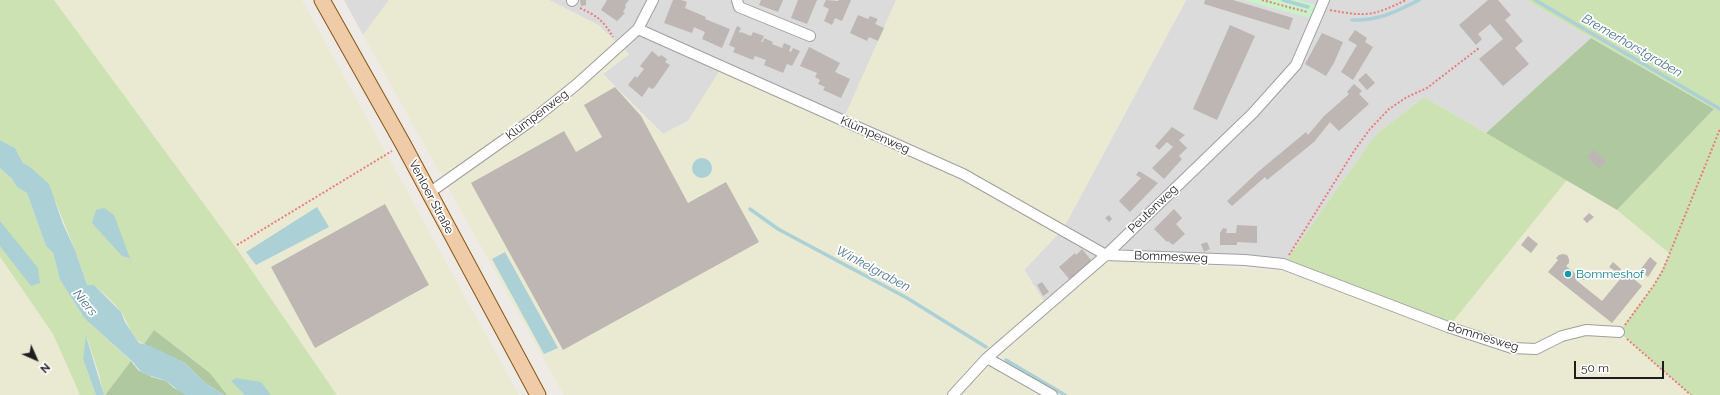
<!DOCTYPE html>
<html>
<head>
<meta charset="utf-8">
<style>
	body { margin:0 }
	#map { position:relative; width:1720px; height:395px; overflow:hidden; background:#eeeae6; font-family:Raleway,sans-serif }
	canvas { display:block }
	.north { position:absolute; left:16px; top:339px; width:40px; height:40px; -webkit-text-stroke:3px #fff; paint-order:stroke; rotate:135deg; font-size:11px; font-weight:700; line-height:16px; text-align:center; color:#1e1e1e }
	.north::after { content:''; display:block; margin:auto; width:14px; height:18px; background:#1e1e1e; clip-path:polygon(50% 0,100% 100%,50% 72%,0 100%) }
	.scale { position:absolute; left:1574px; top:361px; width:90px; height:18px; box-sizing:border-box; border:2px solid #1e1e1e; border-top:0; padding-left:5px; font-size:12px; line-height:14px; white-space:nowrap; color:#1e1e1e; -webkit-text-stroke:3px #fff; paint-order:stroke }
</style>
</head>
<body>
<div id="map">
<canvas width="1720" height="395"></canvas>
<div class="north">N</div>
<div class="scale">50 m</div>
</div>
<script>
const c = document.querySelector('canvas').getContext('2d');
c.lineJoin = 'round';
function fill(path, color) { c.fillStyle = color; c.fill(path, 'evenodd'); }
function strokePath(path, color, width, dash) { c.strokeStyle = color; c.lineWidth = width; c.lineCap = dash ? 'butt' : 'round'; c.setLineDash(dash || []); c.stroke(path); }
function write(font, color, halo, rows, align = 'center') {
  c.font = font + ' Raleway,sans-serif'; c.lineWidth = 3.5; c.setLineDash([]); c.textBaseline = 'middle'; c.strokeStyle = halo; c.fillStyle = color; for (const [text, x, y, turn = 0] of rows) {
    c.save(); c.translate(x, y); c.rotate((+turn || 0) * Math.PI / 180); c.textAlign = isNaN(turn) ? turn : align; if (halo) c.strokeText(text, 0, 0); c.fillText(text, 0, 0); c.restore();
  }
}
fill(new Path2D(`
	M344,0H389L363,35Z
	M549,0H898L844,118L719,72L688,121L663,134L603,74L629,54L598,25Z
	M1186,0H1526L1591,38L1486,133L1424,97L1376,134L1284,264L1105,255L1047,306L1024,270L1063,229Z`), '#dcdbdb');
fill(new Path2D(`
	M54,0H302L519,395H337L237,249Z
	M389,0H549L598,25L629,54L603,74L663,134L688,121L719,72L844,118L896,0H1186L1063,229L1024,269L1047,306L988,358L1050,395H564L363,35Z
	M1567,180L1617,210L1670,254L1654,285L1619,333L1691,395H1062L999,356L1105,264L1119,260L1286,271L1445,330L1515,352L1535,354L1572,334L1597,330L1586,329L1563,335L1534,348L1512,347L1451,324Z
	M0,258L53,334L80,395H0Z`), '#eaead3');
fill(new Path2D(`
	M0,0H54L237,249L337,395H227L210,373L154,330L144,344C133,341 127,320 121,312C114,302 103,293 94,285H87L75,250L56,203L38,175L23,163L15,148L0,140Z
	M1526,0H1720V395H1691L1619,332L1654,285L1670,254L1617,210L1714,109Z
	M1424,97L1567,180L1451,324L1284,264L1376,134Z
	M0,168L12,179L17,187L27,193L46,246L53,253L60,280L85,319L131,361L105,395L103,393L99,374L87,338L83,359L96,395H80L53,334L0,257Z`), '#cde2b2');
fill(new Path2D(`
	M1591,38L1714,109L1617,210L1486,133Z
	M154,330L210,373L227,395H224L204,382L185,363L144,344Z
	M131,361L138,370L152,377L166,381L174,388L188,395H105Z`), '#afc89f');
fill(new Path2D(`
	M1243,0H1298L1320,6L1314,19Z`), '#c8f2c8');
fill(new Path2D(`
	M0,140L15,148L23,163L30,167L49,184L63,224L75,250L87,285H94L121,312L125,322L139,343L151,346L185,363L204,382L224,395C215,395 194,395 187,395C178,392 173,385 166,381C153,375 142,377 134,363L85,319L60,280L53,253L46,246L27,193L17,187L12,179L0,168Z
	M692 168a10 10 0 1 1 20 0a10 10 0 1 1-20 0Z
	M317,207L329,227L256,265L246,252Z
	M104,208L114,215L130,258L122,256L92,223L96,210Z
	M0,221L38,268L40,283L31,286L0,246Z
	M505,252L558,348L544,354L492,259Z
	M86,336L104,395H96L83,359Z
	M236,378L261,382L271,395H245L231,381Z`), '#abd0d6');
strokePath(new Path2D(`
	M1283,0L1308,7
	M1535,0L1720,109
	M1352,20C1378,21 1396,12 1419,0
	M750,209L778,229L907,298L986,347
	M1006,360L1065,395`), '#abd0d6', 3.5);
fill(new Path2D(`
	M580,0H586V5L581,6Z
	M607,0H629L625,5L626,7L623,12L625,13L617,21L601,10Z
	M673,0H681L687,2L685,8L706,17L705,19L730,29L722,48L702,39L705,32L694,27L692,33L664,23Z
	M761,0H783L778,12L759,5Z
	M798,0H817L807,24L791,18Z
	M826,0L838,1L839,0H851L842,21L835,18L832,25L824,21L829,9L823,6Z
	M1205,0H1233L1293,18L1289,30L1204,4Z
	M1488,0H1498L1511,15L1505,20L1523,41L1515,48L1529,64L1503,86L1479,59L1503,39L1490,24L1478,34L1482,39L1476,45L1459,25Z
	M858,15L868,19L870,16L878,19L875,24L884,28L878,41L869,37L867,41L850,33Z
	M1230,25L1255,36L1217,120L1193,109Z
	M737,26L741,28L739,32L740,33L741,32L751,36L753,32L764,36L761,42H763L764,38L773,42L772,44L782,48L784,43L791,46L789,51L791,52L793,48L800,51L792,66L787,64L783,73L764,65L766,60L755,56L753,60L733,52L735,48L729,45Z
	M1355,30L1367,38L1365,42L1373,47L1353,80L1341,72L1357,45L1348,40Z
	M1322,33L1343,42L1334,63L1326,76L1305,64Z
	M809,47L840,63L835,72L850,79L841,98L823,90L825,87L818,84L820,80L815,77L817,73L800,66Z
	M652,51L659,57L661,55L667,59L665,62L670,65L654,88L652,89L649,87L642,97L628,85L635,76L637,78L644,69L640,66Z
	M1366,73L1375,83L1367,90L1358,80Z
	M1354,84L1362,91L1359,94L1369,104L1339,131L1330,122L1314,142L1267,180L1265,177L1232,206L1227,201L1259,171L1306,132L1308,135L1324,116L1349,94L1347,92Z
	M615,87L641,116L688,203L726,182L759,242L563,350L471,183L564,131L576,152L602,137L584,105Z
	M1172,127L1185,135L1179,140L1187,148L1179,156L1182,159L1164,179L1152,168L1173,147L1167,142L1159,150L1155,146Z
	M1594,150L1606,161L1599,169L1587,157Z
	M1139,171L1158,183L1130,212L1119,201L1141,178L1136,175Z
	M385,204L429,285L315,348L271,267Z
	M1174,209L1182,218L1176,224L1185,234L1173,245L1168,241L1167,242L1154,229Z
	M1589,213L1594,217L1587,223L1583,219Z
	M1109,215L1112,219L1109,222L1105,218Z
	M1237,225L1257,226V243L1237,242V245H1220V233L1223,228L1227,229L1226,233H1236Z
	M1528,236L1538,244L1531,253L1521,245Z
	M1207,242L1210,249L1204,252L1201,244Z
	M1082,249L1092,261L1070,280L1059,267L1075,253L1076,255Z
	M1563,254L1567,255L1569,259V263L1566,266L1576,274L1580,270L1585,273L1586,277L1584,280H1576L1602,301L1626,272L1642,286L1612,323L1548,272L1558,260L1556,258L1559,255Z
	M1650,257L1657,263L1648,277L1640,270Z
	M1613,262L1621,269L1618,273L1609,267Z
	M1042,282L1049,292L1043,296L1037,285Z`), '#beb6b3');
const street = new Path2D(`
	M737,0L739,7L810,36
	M572,1L573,0
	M638,29L963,174L1106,255L1245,260L1283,264L1448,327L1512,348L1536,349L1562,336L1586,330L1619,332
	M429,193L535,118L576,85L638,29L653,0
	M987,358L1052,395
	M953,395L987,358L1106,255L1253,113L1296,65L1324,0`);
const primary = new Path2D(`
	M322,0L403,144L538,395`);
strokePath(street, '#9f9f9f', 12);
strokePath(primary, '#865613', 17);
strokePath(new Path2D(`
	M1262,0L1307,12
	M580,8C597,16 603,20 613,37
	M1330,10C1366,17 1373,16 1406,0
	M237,245L392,151
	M1289,255L1354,151L1370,129L1389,109L1407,97L1427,88L1479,48
	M1625,325L1654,285L1663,270L1720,129
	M1627,339L1691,395`), '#e87e7c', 2, [2, 2]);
strokePath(street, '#fff', 10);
strokePath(primary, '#f0cba8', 15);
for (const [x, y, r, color] of [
	[1568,274,4,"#0f9aa8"]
]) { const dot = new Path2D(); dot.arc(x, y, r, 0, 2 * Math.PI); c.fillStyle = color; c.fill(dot); strokePath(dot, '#fff', 1.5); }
write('12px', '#1e1e1e', '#fff', [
	["Klümpenweg",537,115,-37],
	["Klümpenweg",875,135,24],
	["Venloer Straße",431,197,62],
	["Peutenweg",1153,209,-44],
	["Bommesweg",1171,257,2],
	["Bommesweg",1483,337,17]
]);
write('12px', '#0d838f', '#fff', [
	["Bommeshof",1576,274]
], 'left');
write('italic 13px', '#4f7794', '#fff', [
	["Bremerhorstgraben",1632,46,30],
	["Winkelgraben",873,269,28],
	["Niers",85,303,51]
]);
</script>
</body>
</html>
